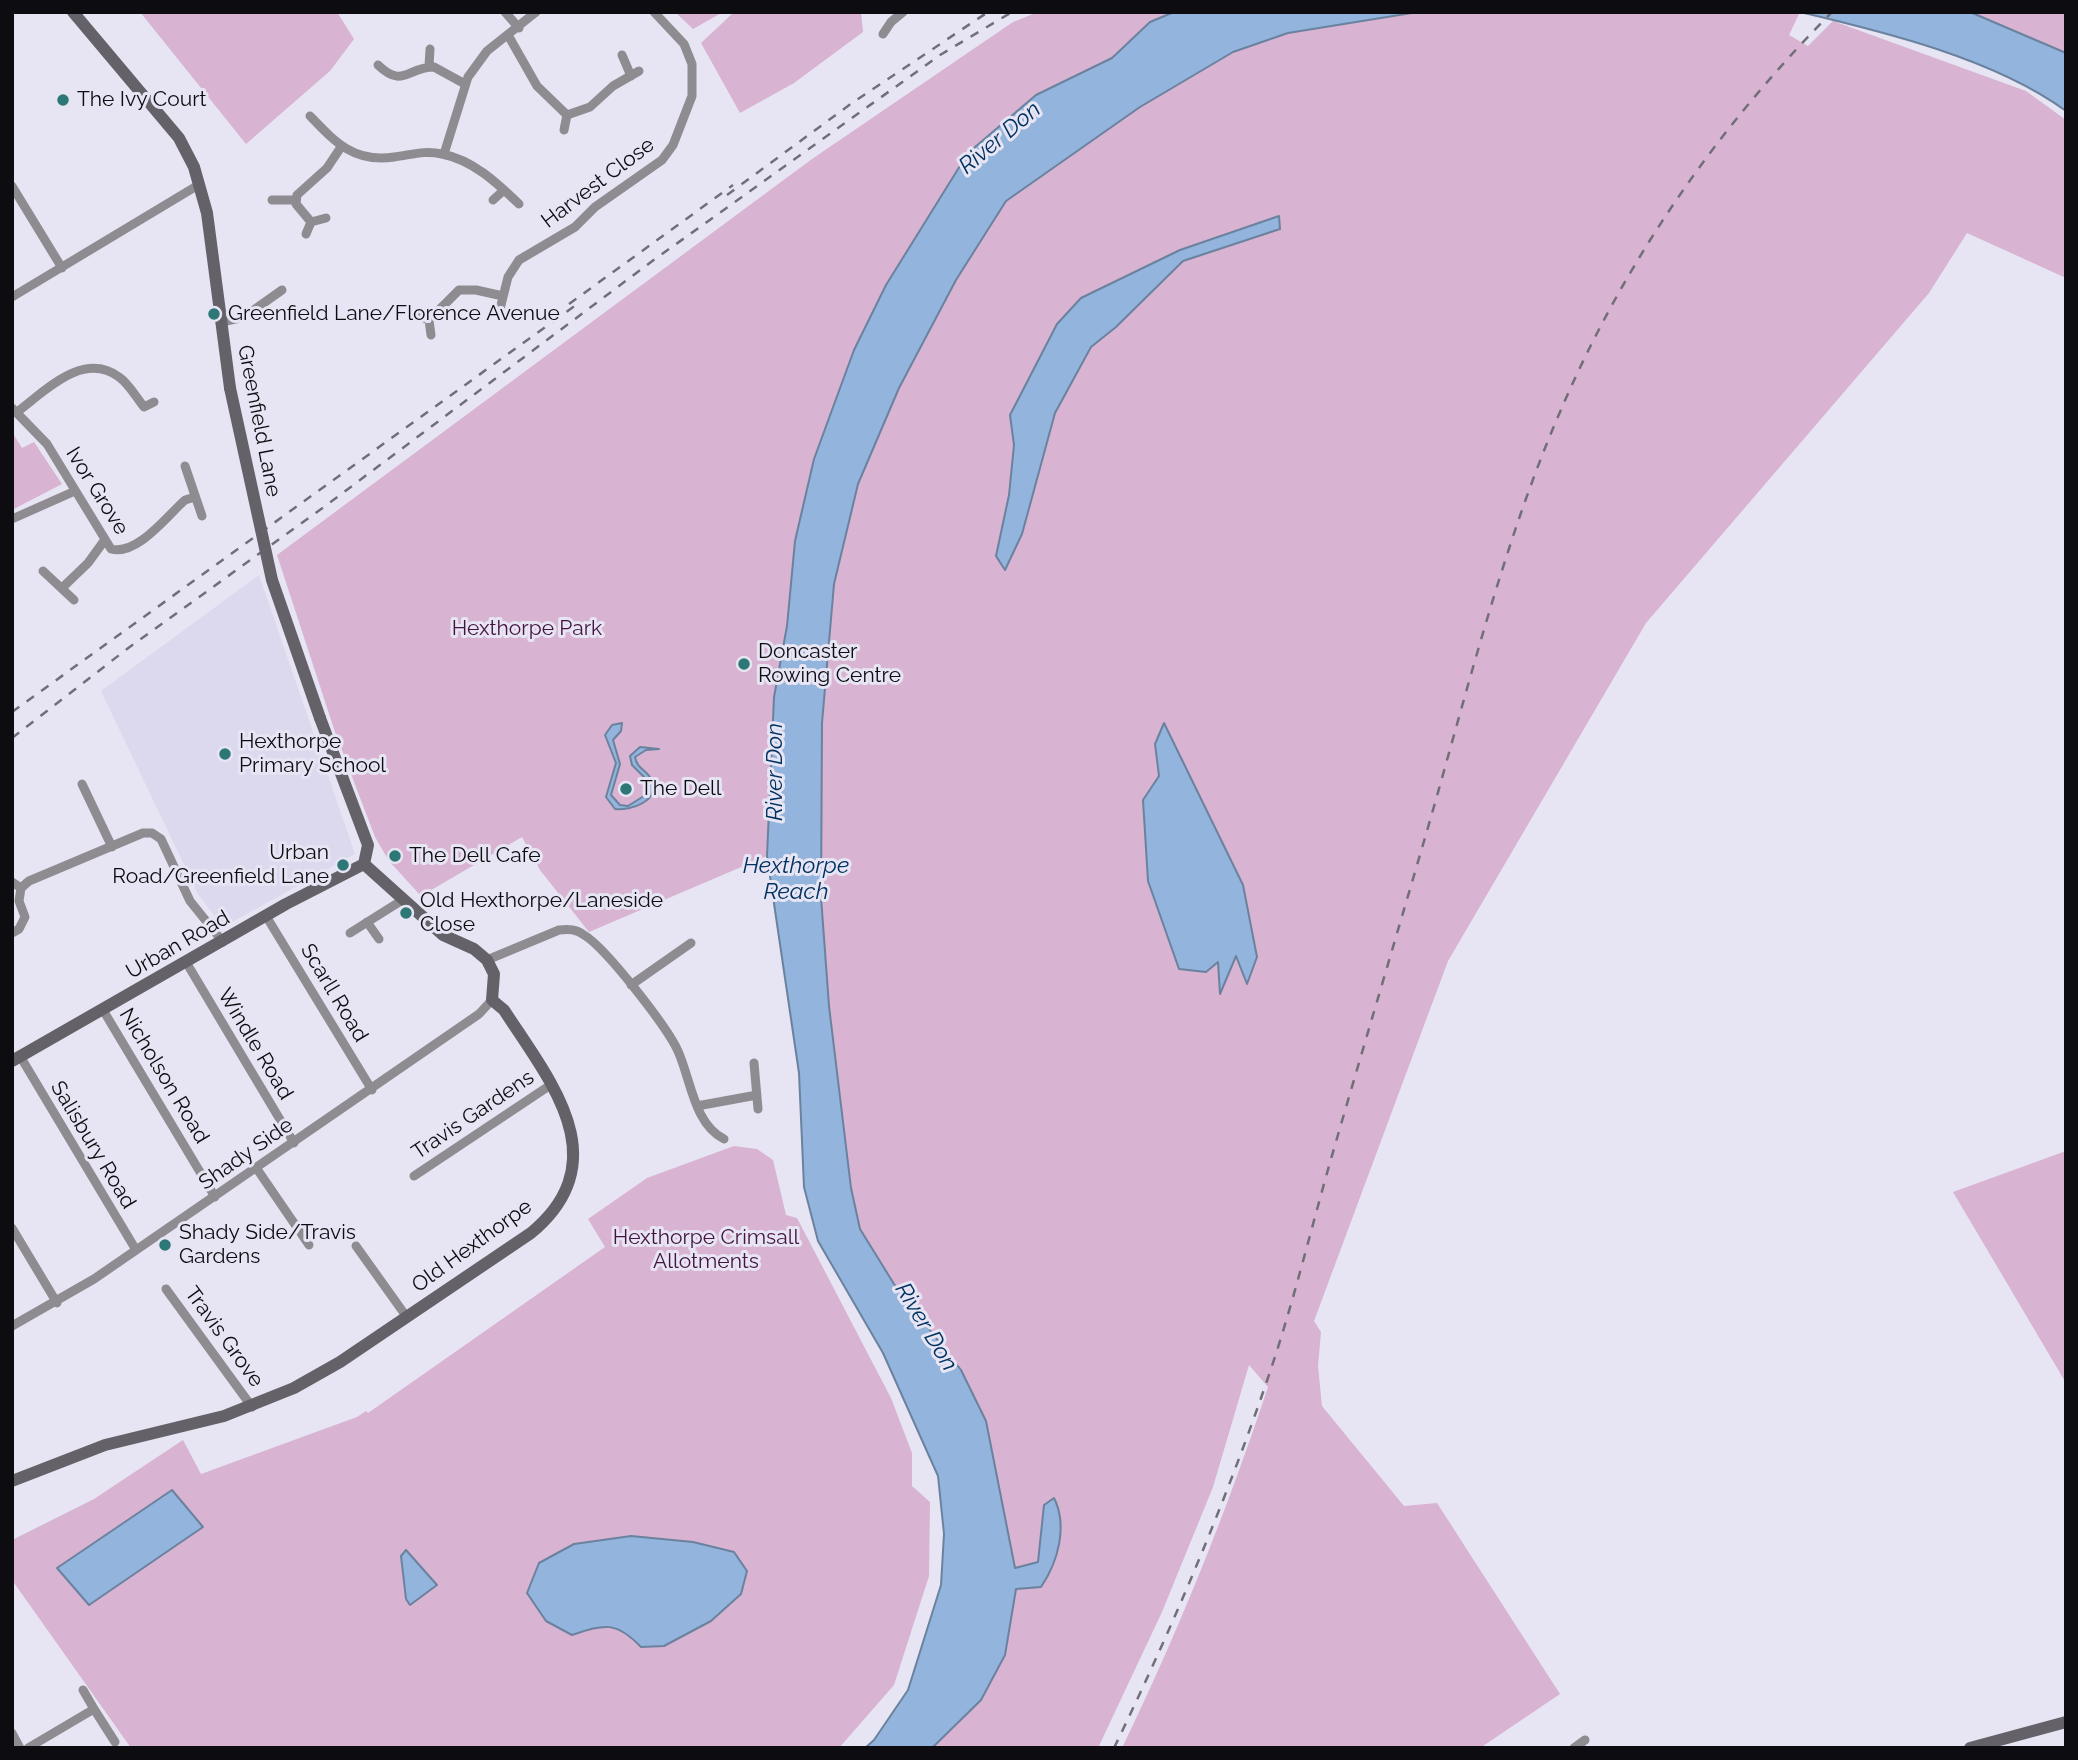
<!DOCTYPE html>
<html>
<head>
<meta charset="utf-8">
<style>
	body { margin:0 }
	#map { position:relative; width:2078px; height:1760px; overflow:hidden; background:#e7e5f3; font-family:Raleway,sans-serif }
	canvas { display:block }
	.frame { position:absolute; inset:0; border:14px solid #0d0c11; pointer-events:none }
</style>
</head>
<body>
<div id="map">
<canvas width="2078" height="1760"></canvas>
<div class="frame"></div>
</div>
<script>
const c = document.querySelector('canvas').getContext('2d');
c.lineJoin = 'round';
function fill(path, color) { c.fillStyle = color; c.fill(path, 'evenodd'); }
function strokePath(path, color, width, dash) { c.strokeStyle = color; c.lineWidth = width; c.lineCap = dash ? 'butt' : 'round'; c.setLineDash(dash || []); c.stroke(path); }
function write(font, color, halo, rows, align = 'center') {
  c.font = font + ' Raleway,sans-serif'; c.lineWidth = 6; c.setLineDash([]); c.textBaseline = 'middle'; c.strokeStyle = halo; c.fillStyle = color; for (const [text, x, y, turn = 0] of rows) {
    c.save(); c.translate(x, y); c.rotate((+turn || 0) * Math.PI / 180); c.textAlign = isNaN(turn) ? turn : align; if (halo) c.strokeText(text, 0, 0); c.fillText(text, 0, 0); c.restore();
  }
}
fill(new Path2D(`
	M259,575L355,854L223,927L198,894L101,691Z`), '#dcd8ee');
fill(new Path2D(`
	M140,12H337L354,39L330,71L246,144Z
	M675,12H723L693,29Z
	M734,12H861L863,32L794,83L740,113L701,43Z
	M1038,12H1174L1150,22L1112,58L1036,95L853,353L814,459L795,541L787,626L774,697L767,856L589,932L540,870L522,837L421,896L389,861L375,837L335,732L277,555L812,159L1013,22Z
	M1418,12H1800L1789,35L1808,46L1833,21L2026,91L2066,120V278L1967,233L1929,293L1646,623L1448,961L1314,1321L1321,1332L1318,1366L1322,1406L1404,1506L1437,1503L1560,1694L1480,1748H1122C1180,1628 1226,1513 1268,1387L1249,1365L1213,1487L1162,1612L1098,1748H932L981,1700L1005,1655L1016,1589L1038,1563L1015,1568L986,1420L961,1370L894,1284L860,1229L851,1188L829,1006L821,897L822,723L834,584L858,484L899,388L956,280L1006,201L1140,107L1233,52L1288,33ZM1164,724L1243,885L1257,958L1236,955L1220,993L1218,961L1213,962L1143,800L1159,776L1155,744Z
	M1965,12H2066V54Z
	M12,432L22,448L34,442L62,484L12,510Z
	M734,1146L757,1149L773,1160L786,1215L797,1218L891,1398L912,1453V1486L930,1502L929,1576L894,1685L839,1748H131L12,1580V1540L94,1499L183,1440L201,1474L357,1417L366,1411L368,1413L605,1247L588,1219L647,1178Z
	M2066,1151V1383L1953,1192Z`), '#d8b3d2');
const water = new Path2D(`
	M1174,12H1418L1288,33L1233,52L1140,107L1006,201L956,280L899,388L858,484L834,584L822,723L821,897L829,1006L851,1188L860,1229L894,1284L961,1370L986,1421L1015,1568L1038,1562L1044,1505L1054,1498C1068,1526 1058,1562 1041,1587L1016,1589L1005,1655L981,1700L932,1748H865L874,1740L908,1690L941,1585L944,1534L938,1476L883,1353L818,1241L804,1187L799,1073L767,856L774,697L787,626L795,541L814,459L854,350L886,285L968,153L1036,95L1112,58L1150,22Z
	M1800,12H1970L2066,53V111C1995,59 1885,32 1800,12Z
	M1279,216L1280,229L1183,261L1116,327L1091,347L1055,413L1022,534L1005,570L996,556L1009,495L1014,445L1010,415L1057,324L1081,298L1180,250Z
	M622,723L621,731L613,740L620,764L611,795L620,805L628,806L644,796L649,782L632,765L630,756L640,747L659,749L646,750L635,757C637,769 647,770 651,779C662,801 630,811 615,809L606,797L616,763L605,735L612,725Z
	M1164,723L1243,885L1257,957L1247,984L1236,956L1220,994L1218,962L1206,972L1179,969L1148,881L1143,800L1159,776L1155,744Z
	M172,1490L203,1527L89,1605L57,1568Z
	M631,1536L693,1542L734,1552L747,1571L741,1594L711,1621L664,1646L641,1647C616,1621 605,1624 572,1635L546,1621L527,1593L539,1563L574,1544Z
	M406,1550L437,1585L410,1605L406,1599L401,1556Z`);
fill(water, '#93b4dc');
strokePath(water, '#6b829f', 2);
strokePath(new Path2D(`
	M505,12L519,28
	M883,34L891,22L903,12
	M508,35L537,86L567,115L590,107L613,86L639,71
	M622,55L631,76
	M378,65C403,89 407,67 434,67L465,84
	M429,66L430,49
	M310,116C335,142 354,163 394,157C411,155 424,150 442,154C473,160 497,183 519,204
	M564,130L567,115
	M444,154L468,77L487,51L536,12
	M12,186L62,268
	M272,200H295
	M493,200L504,190
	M311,222L296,204L297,195L327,168L341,147
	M306,234L311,222L326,218
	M12,297L200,184
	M500,309L508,277L519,260L575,227L595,207L662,160L673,145L692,96V64L684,44L654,12
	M415,314L429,320L431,335
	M429,320L459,290H476L503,296
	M222,322L244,317L282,290
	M12,408L47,444L111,549C137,556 167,516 185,500L195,497
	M17,412C44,392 83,350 119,377C129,384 136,397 144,407L154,402
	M185,466L202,516
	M12,519L75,491
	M43,571L74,600
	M62,588L88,563L104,541
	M82,784L112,847
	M12,882L21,888L19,901L25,917L19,929L12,933
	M21,888L29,881L143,833H152L161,839L190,901L223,942
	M266,916L372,1090
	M367,922L379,939
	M350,933L404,899
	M487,960L559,930C569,929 576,929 584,935C606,948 667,1027 678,1051C691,1080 694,1124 724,1139
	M186,962L294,1143
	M631,985L691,943
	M103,1010L215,1197
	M20,1056L136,1250
	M754,1063L758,1109
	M697,1106L757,1095
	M257,1169L309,1245
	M414,1176L552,1084
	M12,1228L57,1303
	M356,1246L406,1316
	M166,1289L252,1407
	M12,1326L94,1279L479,1014L492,1000
	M83,1690L94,1709
	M12,1733L20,1748
	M28,1748L94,1709L115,1742
	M1574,1748L1585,1740`), '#8f8c91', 9);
strokePath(new Path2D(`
	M73,12L179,138L194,167L207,213L230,388
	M320,718L368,845L364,864
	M12,1061L286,904L364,864
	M12,1481L105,1445L224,1416L294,1388L340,1362L531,1233C619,1160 549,1080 504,1010L492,1000L494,974L487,960L474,949L443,935L364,864
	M1970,1748L2066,1722`), '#656168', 12);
strokePath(new Path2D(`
	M727,195L852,103L988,12
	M569,304L733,185
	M12,712L580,302
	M12,738L127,649L328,504L651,262L940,55L1012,12
	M1114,1748C1174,1624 1227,1499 1271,1369C1294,1300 1311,1229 1331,1159C1361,1055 1392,951 1422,848C1464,705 1501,548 1560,412C1624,262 1717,128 1832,12`), '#706f78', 2.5, [9, 9]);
strokePath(new Path2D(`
	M230,388L272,580L320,718`), '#656168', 12);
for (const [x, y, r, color] of [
	[63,100,7,"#2d7776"],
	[214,314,7,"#2d7776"],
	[744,664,7,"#2d7776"],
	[225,754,7,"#2d7776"],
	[626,789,7,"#2d7776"],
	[395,856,7,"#2d7776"],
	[343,865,7,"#2d7776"],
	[406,913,7,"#2d7776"],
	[165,1245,7,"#2d7776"]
]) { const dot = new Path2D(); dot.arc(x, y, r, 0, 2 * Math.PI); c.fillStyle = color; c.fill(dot); strokePath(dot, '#e7e5f3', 2.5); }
write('21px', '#0d0c11', '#e7e5f3', [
	["The Ivy Court",77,100],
	["Greenfield Lane/Florence Avenue",228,314],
	["Doncaster",758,652],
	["Rowing Centre",758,676],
	["Hexthorpe",239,742],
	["Primary School",239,766],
	["The Dell",640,789],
	["Urban",329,853,"right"],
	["Road/Greenfield Lane",329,877,"right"],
	["The Dell Cafe",409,856],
	["Old Hexthorpe/Laneside",420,901],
	["Close",420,925],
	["Shady Side/Travis",179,1233],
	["Gardens",179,1257]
], 'left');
write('21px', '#0d0c11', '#e7e5f3', [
	["Harvest Close",598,183,-37],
	["Greenfield Lane",259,421,79],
	["Ivor Grove",97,491,58],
	["Urban Road",178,945,-30],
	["Scarll Road",334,993,59],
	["Windle Road",255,1044,59],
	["Nicholson Road",164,1076,59],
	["Travis Gardens",473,1115,-34],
	["Salisbury Road",93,1145,59],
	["Shady Side",246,1154,-35],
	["Old Hexthorpe",472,1246,-36],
	["Travis Grove",224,1337,54]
]);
write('21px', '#451340', '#e7e5f3', [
	["Hexthorpe Park",527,629],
	["Hexthorpe Crimsall",706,1238],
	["Allotments",706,1262]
]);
write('italic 23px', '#013262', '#e7e5f3', [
	["River Don",1000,138,-40],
	["River Don",775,772,-90],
	["Hexthorpe",796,866],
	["Reach",796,892],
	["River Don",926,1327,59]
]);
</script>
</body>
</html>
